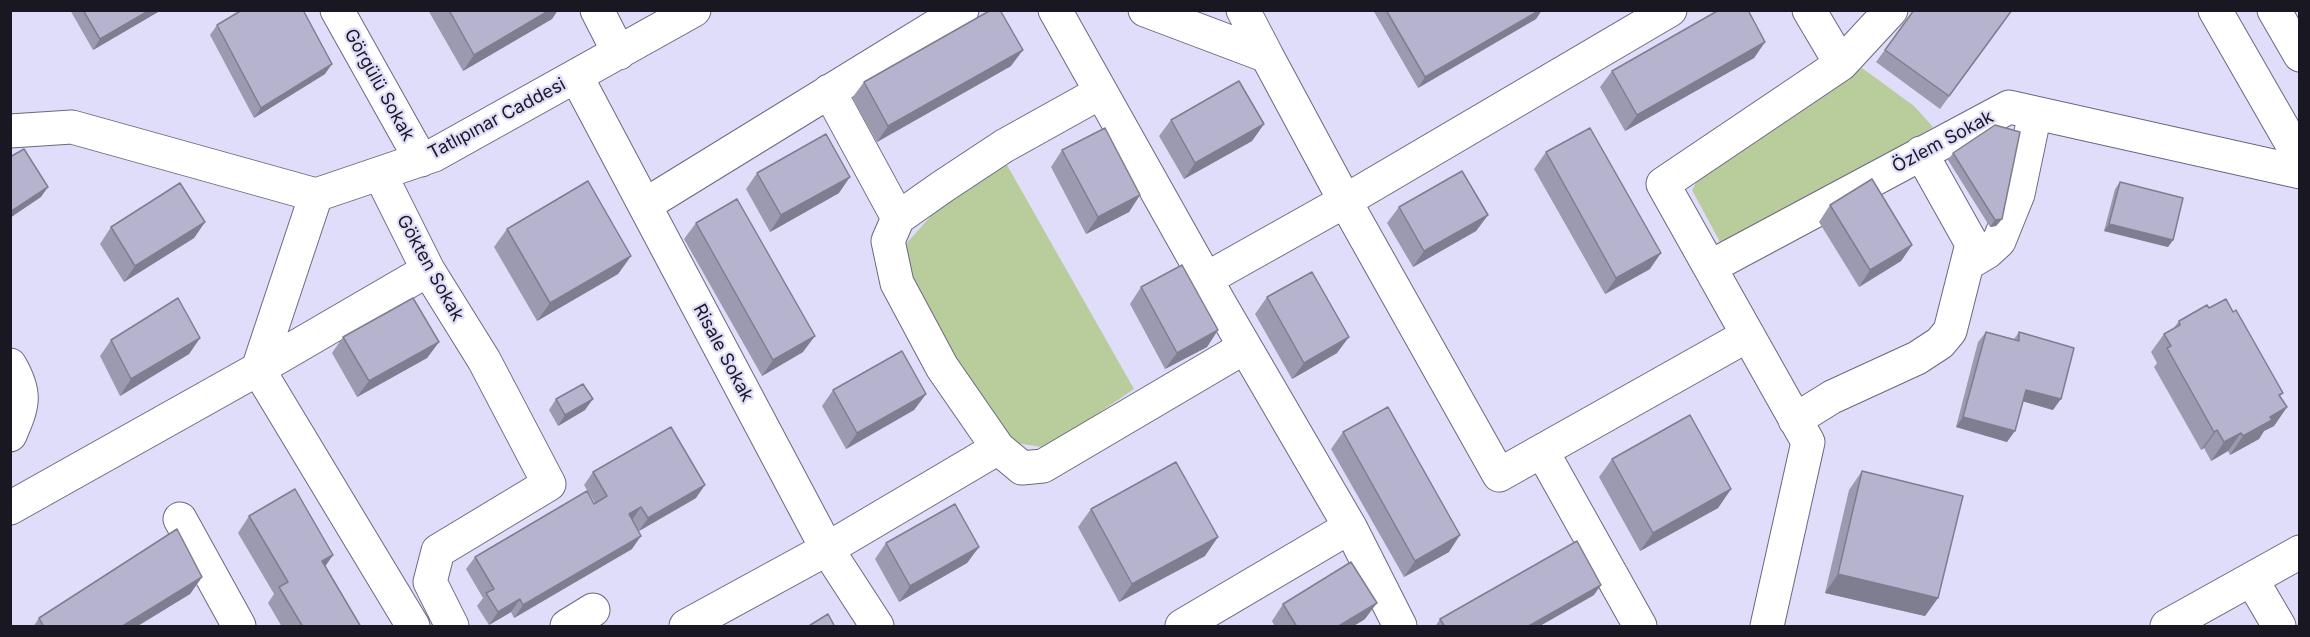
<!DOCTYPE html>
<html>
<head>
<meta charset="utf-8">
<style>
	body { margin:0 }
	#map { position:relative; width:2310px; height:637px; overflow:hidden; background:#e0ddfa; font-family:Inter,sans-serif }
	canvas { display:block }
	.frame { position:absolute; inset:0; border:12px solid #191822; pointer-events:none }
</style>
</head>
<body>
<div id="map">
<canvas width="2310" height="637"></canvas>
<div class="frame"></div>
</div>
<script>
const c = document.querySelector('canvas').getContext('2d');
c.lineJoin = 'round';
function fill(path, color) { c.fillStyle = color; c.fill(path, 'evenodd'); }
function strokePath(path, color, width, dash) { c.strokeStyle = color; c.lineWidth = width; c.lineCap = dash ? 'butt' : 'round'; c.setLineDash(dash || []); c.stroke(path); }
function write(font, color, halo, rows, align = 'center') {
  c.font = font + ' Inter,sans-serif'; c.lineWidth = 4.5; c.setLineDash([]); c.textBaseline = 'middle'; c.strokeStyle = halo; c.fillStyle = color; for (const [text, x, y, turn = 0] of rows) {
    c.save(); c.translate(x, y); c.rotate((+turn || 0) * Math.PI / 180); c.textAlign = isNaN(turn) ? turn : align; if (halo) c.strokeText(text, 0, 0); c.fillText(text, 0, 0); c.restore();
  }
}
fill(new Path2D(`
	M1862,68L1914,106L1933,127L1731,246L1720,242L1692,190L1701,174Z
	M1007,165L1134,389L1047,448L1011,442L915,297L905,245L946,199Z`), '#b8cd9b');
const minor = new Path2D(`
	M337,10L421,160
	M597,10L619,53
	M1055,10L1220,304L1350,527L1400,626
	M1145,10L1267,56L1345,201L1670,10
	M1243,10L1267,56
	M1809,10L1841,64
	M576,76L827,549L877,626
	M829,91L898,218
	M1101,92L1004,146L942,187L898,218L888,241L897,283L942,367L998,448L1022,468L1043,466L1245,347
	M10,131L72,127L316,195L434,155L694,10
	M380,174L428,270L484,360L549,484L438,551L430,582L452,626
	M316,195L258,369L413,626
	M645,205L962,10
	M1967,264L1987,252L1999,241L2018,194L2035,113
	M1710,267L2009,107L2300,172
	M1206,279L1345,201L1499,475L1748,335
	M10,365C27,394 23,405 10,435
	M1795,420L1832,397L1917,358L1940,343L1950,331L1972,244L1921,153
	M1542,451L1640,626
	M10,508L258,369L428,270
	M180,519L239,626
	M2252,580L2279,626
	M567,626L593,610
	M686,626L827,549L998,448
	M1182,626L1350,527
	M1767,626L1808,442L1663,184L1841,64L1891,10
	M2167,626L2300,552`);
const major = new Path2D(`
	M2215,10L2300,158
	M2274,10L2300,55`);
strokePath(minor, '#6a6881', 35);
strokePath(major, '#6a6881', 35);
strokePath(minor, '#fff', 33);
strokePath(major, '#fff', 33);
fill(new Path2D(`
	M70,10H159L158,12L93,50Z
	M428,10H558L552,19L463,71Z
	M1373,10H1542L1536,19L1418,88Z
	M1914,10L2004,22L1940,109L1876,62Z
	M217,25L325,74L254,118L210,35Z
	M1765,42L1754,58L1625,131L1600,87L1612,71Z
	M1011,66L877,142L852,98L864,82Z
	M1171,120L1264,124L1252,141L1184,179L1159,136Z
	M1062,150L1140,195L1129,212L1086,234L1051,167Z
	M1546,152L1650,269L1605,294L1534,169Z
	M1953,153L2002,219L1996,226L1990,227L1948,160Z
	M757,173L839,193L770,232L746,189Z
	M2120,182L2173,240L2168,247L2104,231L2115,189Z
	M1830,205L1912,245L1901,261L1859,287L1819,222Z
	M1399,207L1488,215L1476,231L1413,267L1387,223Z
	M205,222L194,238L124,282L100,244L111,227Z
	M696,223L803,352L762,376L684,239Z
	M507,229L631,256L618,274L537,321L494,247Z
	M1141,287L1218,330L1207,347L1165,369L1130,304Z
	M1267,297L1337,353L1292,379L1255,314Z
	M2209,308L2233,312L2283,393L2280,396L2287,407L2274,426L2264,431L2259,439L2230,455L2228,451L2211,461L2204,448L2201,450L2154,367L2157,363L2151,352L2164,334L2173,329L2179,321Z
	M1986,332L2014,339L2019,332L2053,410L2023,401L2007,442L1956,427L1978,342Z
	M343,337L439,342L427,358L357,397L332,353Z
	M200,338L189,354L120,396L100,356L111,340Z
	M833,390L926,394L914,410L846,449L822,406Z
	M556,399L585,410L558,426L549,410Z
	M1343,432L1449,552L1404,577L1331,449Z
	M1612,459L1731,489L1718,508L1640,551L1599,477Z
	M1862,471L1938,598L1925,616L1825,593L1849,490Z
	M593,472L696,498L639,531L632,520V549L514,618L511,612L489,625L477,606L483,598L466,569L475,557L595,503L584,485Z
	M1091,509L1205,556L1119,602L1078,527Z
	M249,516L333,555L325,566L361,627H282L268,603L274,594L238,533Z
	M886,543L979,547L967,563L899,602L875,559Z
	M202,577L190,594L136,627H33L39,618Z
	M1594,595L1538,627H1435L1440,619Z
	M1283,604L1365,619L1352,627H1275L1272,621Z`), '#9c9ab1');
fill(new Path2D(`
	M150,10H159L158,12L93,50L100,39Z
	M550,10H558L552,19L463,71L474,55Z
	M1540,10H1542L1536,19L1418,88L1425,77Z
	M1765,42L1754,58L1625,131L1637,115Z
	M1023,50L1011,66L877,142L888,126Z
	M332,64L325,74L254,118L261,108Z
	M1264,124L1252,141L1184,179L1195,163Z
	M850,177L839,193L770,232L781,215Z
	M48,187L41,197L10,218V212Z
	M1140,195L1129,212L1086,234L1098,217Z
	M1488,215L1476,231L1413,267L1424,251Z
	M2002,219L1996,226L1990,227L1995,220Z
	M205,222L194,238L124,282L135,266Z
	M2109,224L2173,240L2168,247L2104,231Z
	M1912,245L1901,261L1859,287L1870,270Z
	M1661,253L1650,269L1605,294L1616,278Z
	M631,256L618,274L537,321L550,303Z
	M1218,330L1207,347L1165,369L1177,353Z
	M815,336L803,352L762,376L773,360Z
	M1349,337L1337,353L1292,379L1304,363Z
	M200,338L189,354L120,396L131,379Z
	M439,342L427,358L357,397L369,381Z
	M2026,390L2061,399L2053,410L2018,400Z
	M926,394L914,410L846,449L857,433Z
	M593,399L585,410L558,426L565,415Z
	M2287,407L2274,426L2264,431L2259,439L2230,455L2243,436L2270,417Z
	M1963,417L2015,431L2007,442L1956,427Z
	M2217,430L2204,448L2201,450L2214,432Z
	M2241,433L2228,451L2211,461L2224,442Z
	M705,485L696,498L639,531L648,518Z
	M1731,489L1718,508L1640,551L1653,533Z
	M641,507L632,520L620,527L629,514Z
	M1460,535L1449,552L1404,577L1415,561Z
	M641,536L632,549L514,618L523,605Z
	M1218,537L1205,556L1119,602L1132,584Z
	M979,547L967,563L899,602L910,586Z
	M333,555L322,571V561Z
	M1838,574L1938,598L1925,616L1825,593Z
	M202,577L190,594L136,627H121Z
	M1601,585L1594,595L1538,627H1527Z
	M520,599L511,612L489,625L498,612Z
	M1377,603L1365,619L1352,627H1337Z`), '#7f7d90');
const building = new Path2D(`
	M83,10H150L100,39Z
	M242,10H303L332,64L261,108L217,25Z
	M449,10H550L474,55Z
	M991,10H1000L1023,50L888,126L864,82Z
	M1386,10H1540L1425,77Z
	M1719,10H1748L1765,42L1637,115L1612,71Z
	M1914,10H2012L1949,96L1885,50Z
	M1239,81L1264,124L1195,163L1171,120Z
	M1995,125L2020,132L2002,219L1995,220L1953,153Z
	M1105,128L1140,195L1098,217L1062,150Z
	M1590,128L1661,253L1616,278L1546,152Z
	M826,134L850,177L781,215L757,173Z
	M24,149L48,187L10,212V157Z
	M1462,171L1488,215L1424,251L1399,207Z
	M1872,179L1912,245L1870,270L1830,205Z
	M588,181L631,256L550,303L507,229Z
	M2120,182L2183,198L2173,240L2109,224Z
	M180,183L205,222L135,266L111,227Z
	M737,199L815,336L773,360L696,223Z
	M1182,265L1218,330L1177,353L1141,287Z
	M1312,272L1349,337L1304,363L1267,297Z
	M178,298L200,338L131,379L111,340Z
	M413,298L439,342L369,381L343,337Z
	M2226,299L2233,312L2236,310L2283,393L2279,395L2287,407L2270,417L2272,420L2243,436L2241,433L2224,442L2217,430L2214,432L2167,348L2171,346L2164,334L2180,325L2179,321L2207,305L2209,308Z
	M1986,332L2019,341V332L2074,348L2061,399L2026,390L2015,431L1963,417Z
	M902,351L926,394L857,433L833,390Z
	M583,384L593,399L565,415L556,399Z
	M1388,407L1460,535L1415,561L1343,432Z
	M1690,415L1731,489L1653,533L1612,459Z
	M671,427L705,485L648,518L641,507L629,514L641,536L523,605L520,599L498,612L486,593L494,589L475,557L587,491L594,504L607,496L593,472Z
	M1176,462L1218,537L1132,584L1091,509Z
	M1862,471L1963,496L1938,598L1838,574Z
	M295,489L333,555L322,561L361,627H303L279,587L288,582L249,516Z
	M955,504L979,547L910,586L886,543Z
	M177,529L202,577L121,627H44L39,618Z
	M1577,541L1601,585L1527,627H1445L1440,619Z
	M1351,562L1377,603L1337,627H1297L1283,604Z
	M828,614L835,627H807Z`);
fill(building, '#b5b3ce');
strokePath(building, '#7f7d90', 1.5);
write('18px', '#191822', '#e0ddfa', [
	["Görgülü Sokak",379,85,61],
	["Tatlıpınar Caddesi",497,119,-28],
	["Özlem Sokak",1943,142,-28],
	["Gökten Sokak",430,268,61],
	["Risale Sokak",723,353,62]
]);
</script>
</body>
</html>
